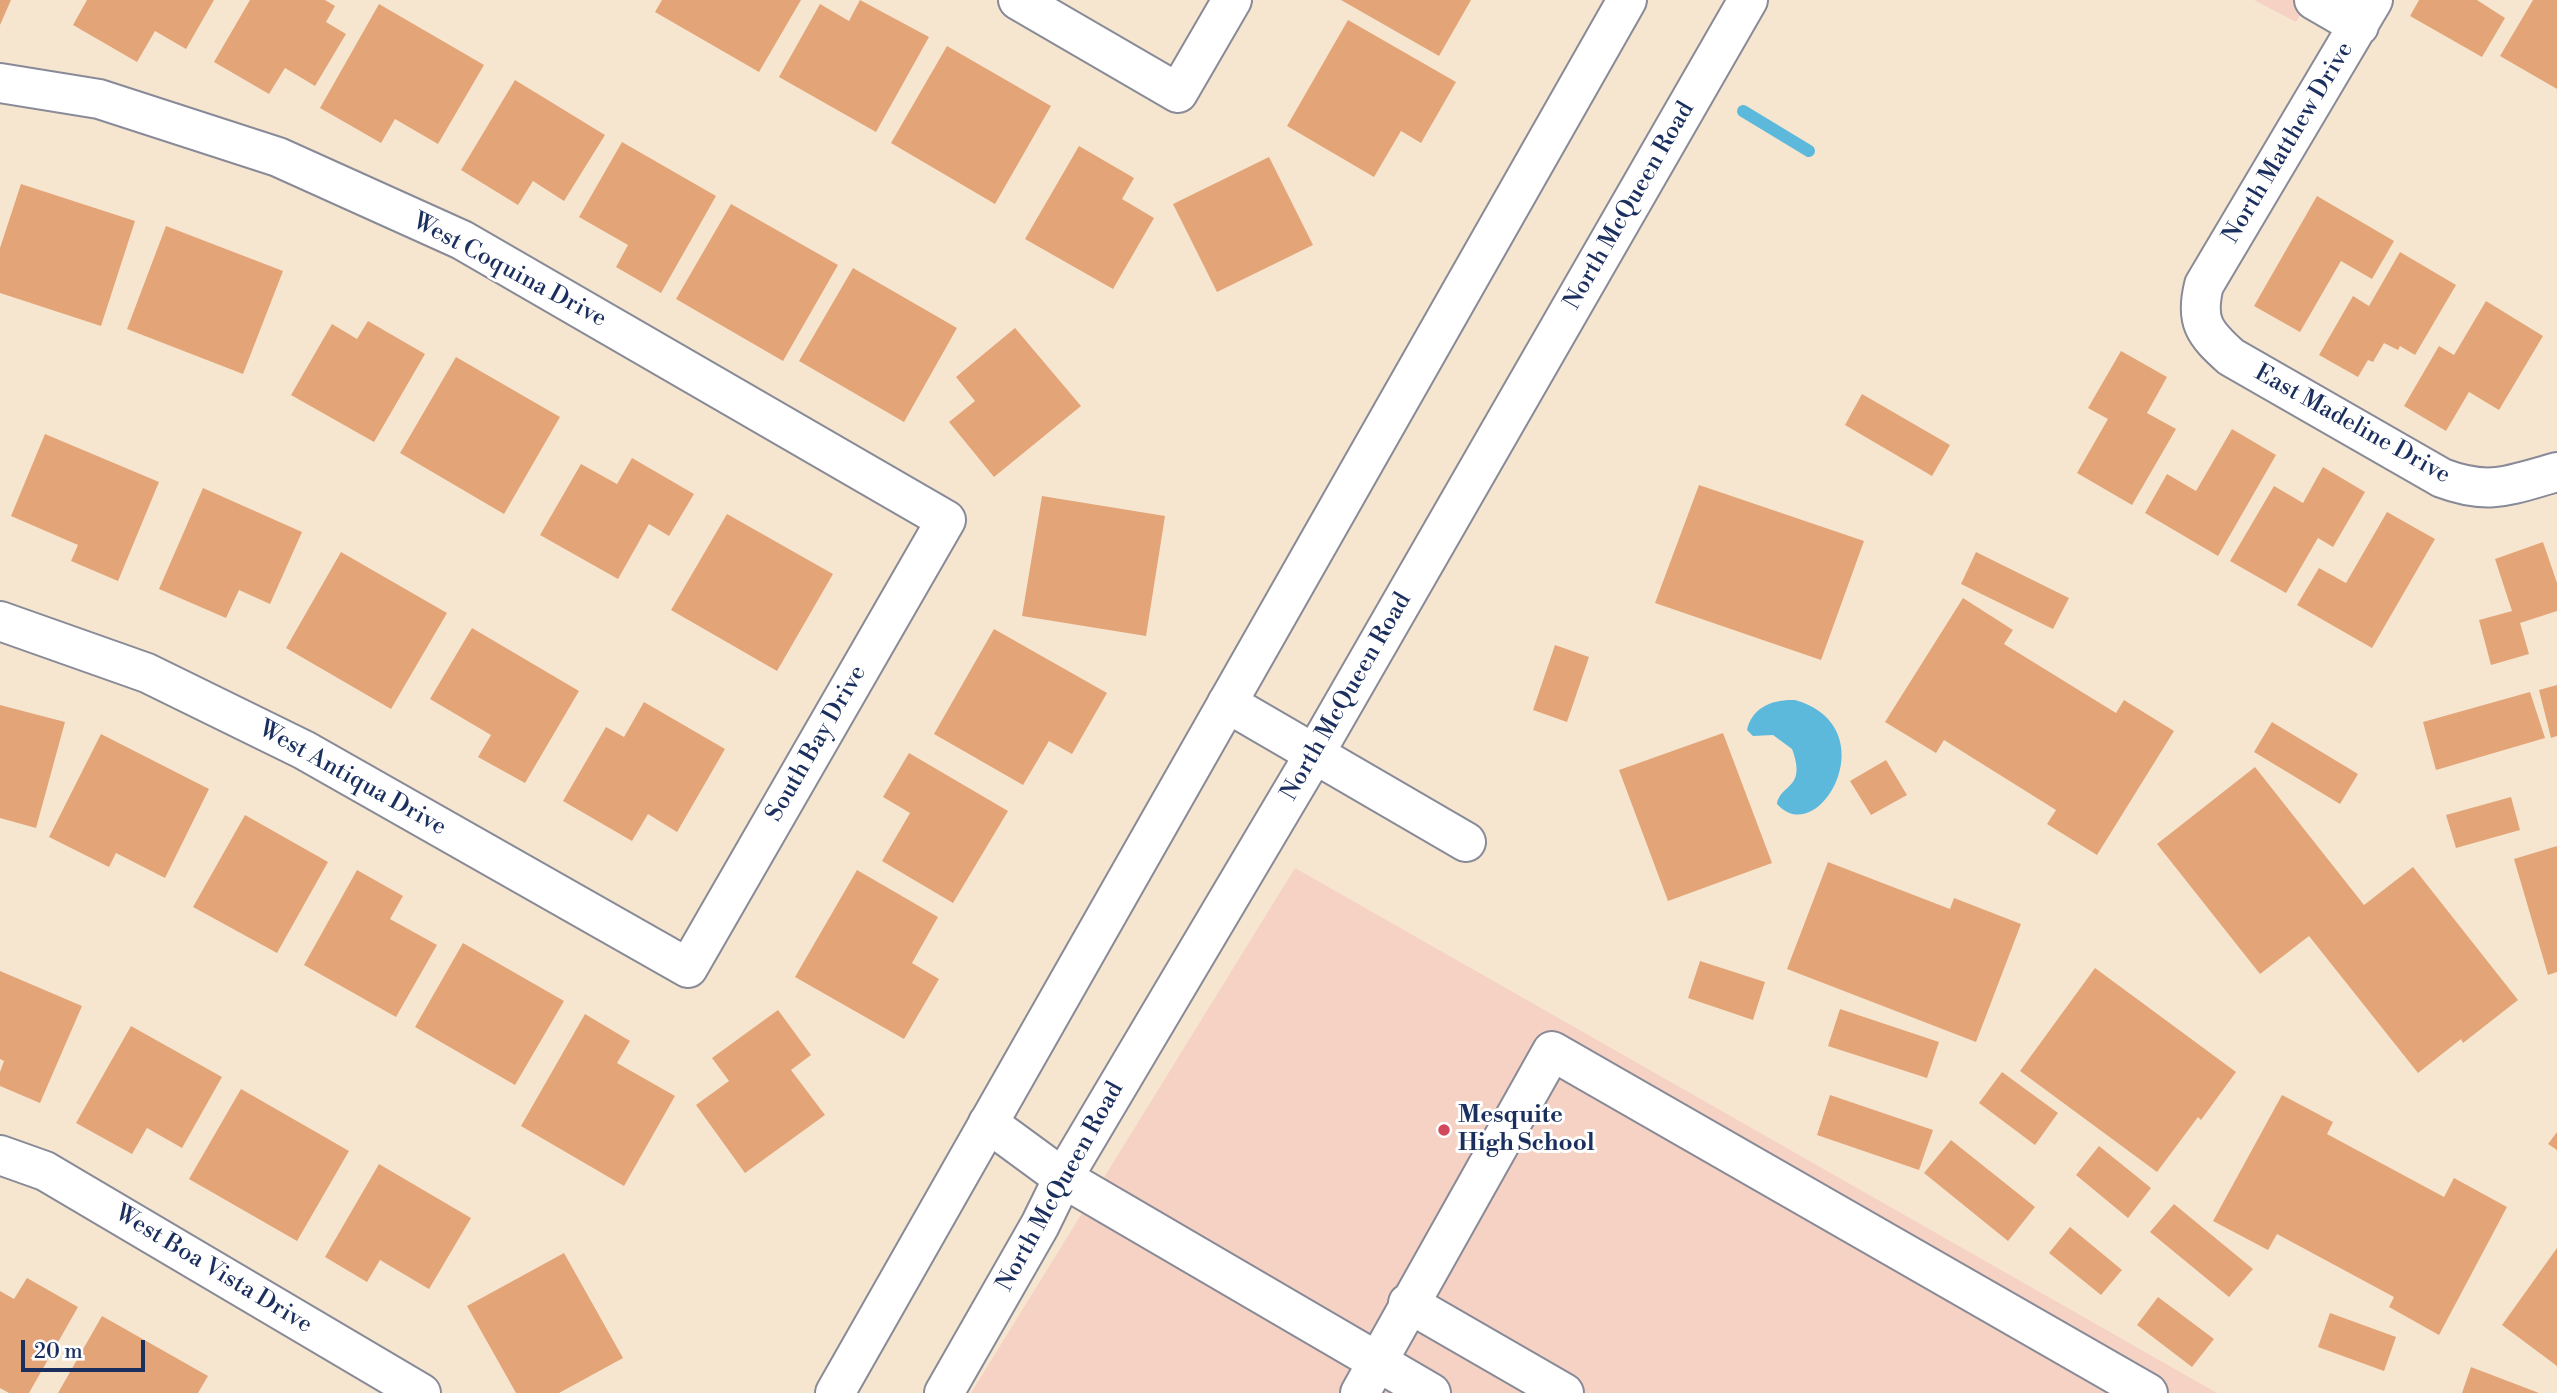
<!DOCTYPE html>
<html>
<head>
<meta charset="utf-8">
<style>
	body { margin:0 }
	#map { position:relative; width:2557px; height:1393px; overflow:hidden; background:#f6e6d0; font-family:"Libre Bodoni",serif }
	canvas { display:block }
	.scale { position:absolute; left:21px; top:1340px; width:124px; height:32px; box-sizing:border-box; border:4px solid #1b2f5e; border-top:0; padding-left:9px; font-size:21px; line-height:24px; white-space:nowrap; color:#1b2f5e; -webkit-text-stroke:5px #fff; paint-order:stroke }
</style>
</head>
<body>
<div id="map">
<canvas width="2557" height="1393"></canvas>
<div class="scale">20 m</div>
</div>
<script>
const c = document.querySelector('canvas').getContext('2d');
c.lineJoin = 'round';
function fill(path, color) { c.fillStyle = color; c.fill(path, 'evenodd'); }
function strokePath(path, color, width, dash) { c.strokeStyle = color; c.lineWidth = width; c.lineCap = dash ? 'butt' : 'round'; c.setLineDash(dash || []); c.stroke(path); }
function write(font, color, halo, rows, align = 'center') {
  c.font = font + ' "Libre Bodoni",serif'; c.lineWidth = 6; c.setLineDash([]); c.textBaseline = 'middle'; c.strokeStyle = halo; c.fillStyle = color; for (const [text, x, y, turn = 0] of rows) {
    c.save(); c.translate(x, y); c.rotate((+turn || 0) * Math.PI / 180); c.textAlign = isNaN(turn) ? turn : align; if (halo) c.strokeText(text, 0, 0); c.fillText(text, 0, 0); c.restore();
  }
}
fill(new Path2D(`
	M2254,0H2309L2296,22Z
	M1295,868L2217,1393H971Z`), '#f6d2c4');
fill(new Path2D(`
	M1795,700C1889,727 1819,851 1777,804C1781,783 1807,789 1792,749L1773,735L1753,736L1747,730C1752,707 1773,699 1795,700Z`), '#5db9db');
strokePath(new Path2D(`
	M1743,111L1809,151`), '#5db9db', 12);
fill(new Path2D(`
	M0,0H11L0,25Z
	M87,0H214L186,49L155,31L137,62L73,25Z
	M250,0H325L335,6L326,22L346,34L315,86L285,68L269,94L214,62Z
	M662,0H801L759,72L655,12Z
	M860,0L929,37L876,132L779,77L820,4L849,21Z
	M1341,0H1471L1439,56Z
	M2419,0H2477L2505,18L2482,57L2410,16Z
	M2533,0H2557V89L2500,56Z
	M379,4L484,65L438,144L395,119L381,143L320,108Z
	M1348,20L1456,82L1421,143L1401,131L1374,177L1287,126Z
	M947,46L1051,106L995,204L891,143Z
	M515,80L605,135L564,201L533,181L518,205L461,170Z
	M622,142L716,196L661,293L616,267L628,245L579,217Z
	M1079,146L1134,178L1122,199L1154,218L1113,289L1025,239Z
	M1269,157L1313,245L1217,292L1173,204Z
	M21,184L135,221L101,326L0,293V248Z
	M2317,196L2394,241L2372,279L2341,261L2300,332L2254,306Z
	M731,204L838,265L783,361L676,299Z
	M166,226L283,271L243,374L127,329Z
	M2400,252L2456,285L2415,355L2400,346L2398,350L2384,343L2373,362L2368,360L2358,377L2319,355L2353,296L2369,306Z
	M853,268L957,328L904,422L799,361Z
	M2486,301L2543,336L2499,410L2469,392L2446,431L2404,406L2439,346L2454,355Z
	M368,321L425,354L374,442L291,395L332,324L357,339Z
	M1015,328L1081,406L994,477L949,422L975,401L956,377Z
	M2121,351L2167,377L2147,413L2176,429L2132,505L2077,473L2108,419L2088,408Z
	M456,357L560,417L504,514L400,453Z
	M1862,394L1950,445L1932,476L1845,425Z
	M2232,429L2276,455L2218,556L2145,513L2167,474L2196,491Z
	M45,434L159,482L118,581L71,561L78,545L11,516Z
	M632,458L694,494L669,536L649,524L618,579L540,535L581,464L617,484Z
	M2323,467L2365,492L2333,547L2318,538L2286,593L2230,561L2274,486L2303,503Z
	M1699,485L1864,541L1821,660L1655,603Z
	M203,488L302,532L270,604L239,590L226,618L159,589Z
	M1042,496L1165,516L1146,636L1022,616Z
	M2387,512L2435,539L2372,648L2297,605L2319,568L2346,583Z
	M727,514L833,574L777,671L671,610Z
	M2543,542L2557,583V611L2520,623L2529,654L2491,665L2479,620L2512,611L2495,559Z
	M341,552L447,613L391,709L286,648Z
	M1976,552L2069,598L2053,629L1961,584Z
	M1963,598L2013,630L2004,644L2116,713L2124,700L2174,731L2097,855L2047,824L2056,810L1944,740L1936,753L1885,722Z
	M472,628L579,691L525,783L478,757L491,735L430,699Z
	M994,629L1107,693L1072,754L1049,741L1023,785L934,734Z
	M1555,645L1589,657L1567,722L1533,710Z
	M2557,685V736L2551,738L2539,690Z
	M2530,692L2545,738L2436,770L2423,722Z
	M644,702L725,749L677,832L648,814L632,841L563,801L606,727L624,737Z
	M0,705L65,722L36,828L0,818Z
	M2272,722L2358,774L2340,804L2254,752Z
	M1723,733L1772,863L1668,901L1619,770Z
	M101,734L209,789L165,878L116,853L109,867L49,837Z
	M909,753L1008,811L953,903L882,861L910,813L883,797Z
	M1886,760L1907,795L1871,815L1850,781Z
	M2255,767L2364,905L2413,867L2518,1000L2463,1043L2461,1039L2418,1073L2309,936L2260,974L2157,844Z
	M2511,797L2520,830L2456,848L2446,815Z
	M245,815L328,862L277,953L193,907Z
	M2557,846V972L2548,975L2514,859Z
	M1828,862L1950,909L1954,898L2021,924L1976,1042L1787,969Z
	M357,870L403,896L390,919L437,945L396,1017L304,965Z
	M857,870L938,917L912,963L939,979L904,1039L795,977Z
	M463,943L564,1001L515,1085L415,1027Z
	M1700,961L1765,982L1753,1020L1688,998Z
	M2095,968L2236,1072L2201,1120L2198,1117L2157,1172L2020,1071Z
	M0,971L82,1006L40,1103L0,1086V1072L4,1061L0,1059Z
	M1840,1009L1939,1042L1927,1078L1828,1046Z
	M778,1010L811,1055L791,1070L825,1115L745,1173L696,1105L729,1081L712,1058Z
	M585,1014L630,1041L617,1063L675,1096L624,1186L521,1126Z
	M131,1026L222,1077L182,1148L147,1128L132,1154L76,1123Z
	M2002,1072L2058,1113L2035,1145L1979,1103Z
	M241,1089L349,1151L297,1241L189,1179Z
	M1830,1095L1933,1130L1919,1170L1817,1135Z
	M2282,1095L2333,1122L2327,1134L2444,1197L2454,1178L2507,1207L2439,1335L2389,1307L2394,1297L2277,1234L2268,1250L2213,1221Z
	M2557,1132V1150L2548,1144Z
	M1951,1140L2035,1207L2008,1241L1924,1173Z
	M2099,1146L2151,1188L2128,1218L2076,1175Z
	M379,1164L471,1218L429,1289L380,1260L367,1282L325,1257Z
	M2174,1204L2253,1269L2229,1297L2150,1232Z
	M2070,1227L2122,1270L2101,1295L2049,1253Z
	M2557,1248V1366L2502,1325Z
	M564,1253L623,1358L559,1393H516L467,1306Z
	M27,1278L78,1307L29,1393H9L0,1388V1291L14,1299Z
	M2158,1297L2214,1339L2192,1367L2137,1325Z
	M2330,1313L2396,1337L2384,1371L2318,1347Z
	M102,1316L208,1376L198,1393H58Z
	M2471,1367L2539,1393H2462Z`), '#e3a578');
const minor = new Path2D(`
	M1018,0L1178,93L1232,0
	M2314,0L2359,26
	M2373,0L2204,285C2195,321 2204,333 2231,357L2442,478C2490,496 2510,485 2557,472
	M0,83L99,99L278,157L462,240L946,520L688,968L304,750L147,673L0,621
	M1227,703L1466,842
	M988,1123L1063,1178L1431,1393
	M0,1155L45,1171L421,1393
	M1408,1303L1564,1393
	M1360,1393L1552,1051L2148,1393`);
const major = new Path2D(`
	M835,1393L1627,0
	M944,1393L1040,1225L1063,1178L1315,753L1748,0`);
strokePath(minor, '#888a97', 42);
strokePath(major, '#888a97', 42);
strokePath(minor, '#fff', 38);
strokePath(major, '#fff', 38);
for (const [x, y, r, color] of [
	[1444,1130,7,"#d1495b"]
]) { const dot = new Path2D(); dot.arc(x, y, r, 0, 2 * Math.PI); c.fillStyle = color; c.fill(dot); strokePath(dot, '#fff', 2.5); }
write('24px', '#1b2f5e', '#fff', [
	["North Matthew Drive",2289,143,-59],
	["North McQueen Road",1630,206,-60],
	["West Coquina Drive",509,271,28],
	["East Madeline Drive",2352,425,29],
	["North McQueen Road",1347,697,-60],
	["South Bay Drive",817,744,-60],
	["West Antiqua Drive",352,779,29],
	["North McQueen Road",1061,1187,-61],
	["West Boa Vista Drive",213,1270,31]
]);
write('bold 24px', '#1b2f5e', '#fff', [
	["Mesquite",1458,1116],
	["High School",1458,1144]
], 'left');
</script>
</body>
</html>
